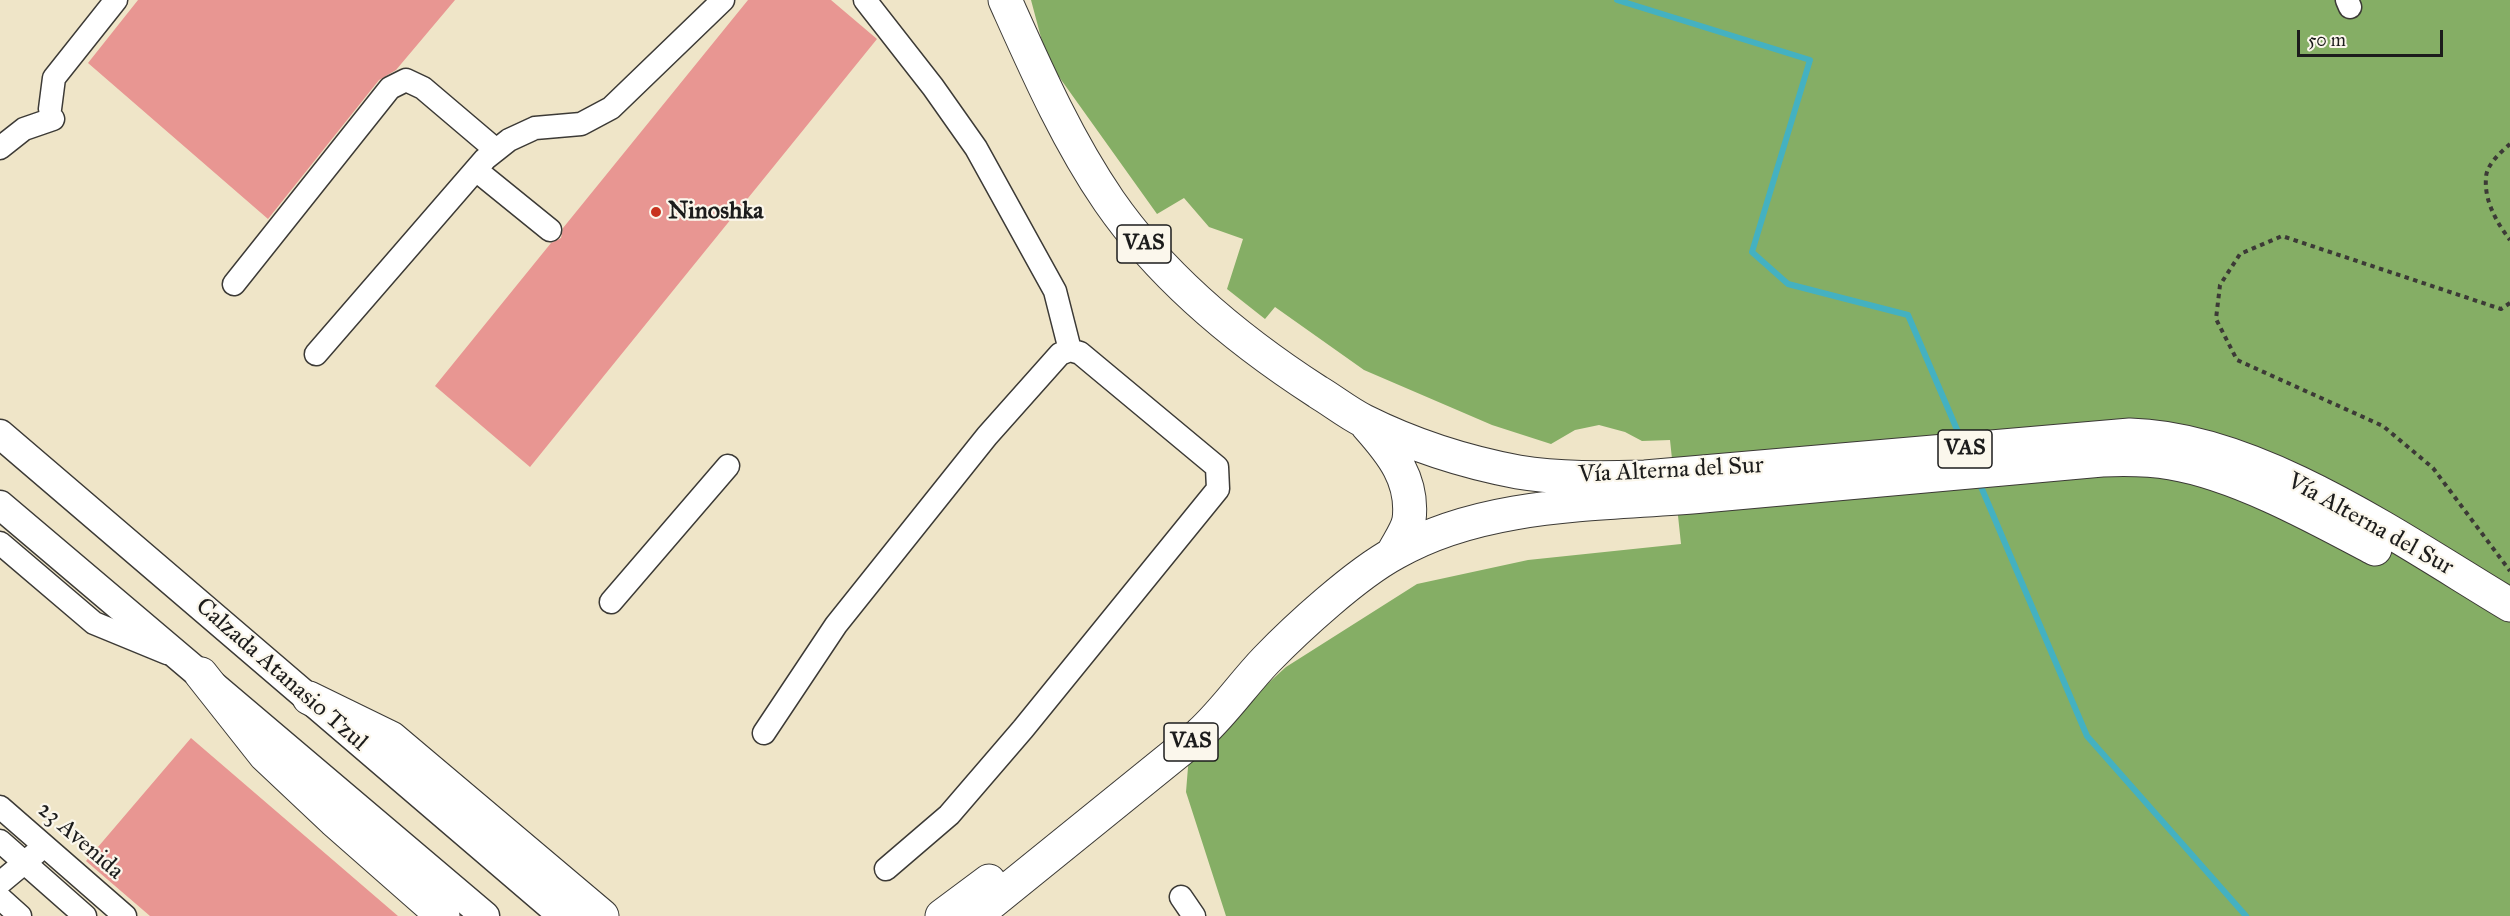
<!DOCTYPE html>
<html>
<head>
<meta charset="utf-8">
<style>
	body { margin:0 }
	#map { position:relative; width:2510px; height:916px; overflow:hidden; background:#efe5c8; font-family:"IM FELL Great Primer",serif }
	canvas { display:block }
	.scale { position:absolute; left:2297px; top:30px; width:146px; height:27px; box-sizing:border-box; border:3px solid #1c1c1c; border-top:0; padding-left:8px; font-size:18px; line-height:21px; white-space:nowrap; color:#1c1c1c; -webkit-text-stroke:4px #fbf7ec; paint-order:stroke }
</style>
</head>
<body>
<div id="map">
<canvas width="2510" height="916"></canvas>
<div class="scale">50 m</div>
</div>
<script>
const c = document.querySelector('canvas').getContext('2d');
c.lineJoin = 'round';
function fill(path, color) { c.fillStyle = color; c.fill(path, 'evenodd'); }
function strokePath(path, color, width, dash) { c.strokeStyle = color; c.lineWidth = width; c.lineCap = dash ? 'butt' : 'round'; c.setLineDash(dash || []); c.stroke(path); }
function write(font, color, halo, rows, align = 'center') {
  c.font = font + ' "IM FELL Great Primer",serif'; c.lineWidth = 4.5; c.setLineDash([]); c.textBaseline = 'middle'; c.strokeStyle = halo; c.fillStyle = color; for (const [text, x, y, turn = 0] of rows) {
    c.save(); c.translate(x, y); c.rotate((+turn || 0) * Math.PI / 180); c.textAlign = isNaN(turn) ? turn : align; if (halo) c.strokeText(text, 0, 0); c.fillText(text, 0, 0); c.restore();
  }
}
fill(new Path2D(`
	M1031,0H2510V916H1226L1186,792L1189,755L1286,667L1417,584L1528,560L1681,544L1670,440L1642,441L1625,432L1599,425L1575,430L1551,444L1492,425L1364,370L1275,307L1265,319L1227,289L1243,239L1209,227L1184,198L1157,214L1047,60Z`), '#85ae65');
strokePath(new Path2D(`
	M1617,0L1810,60L1752,252L1788,284L1908,315L1961,439
	M1979,482L2087,736L2246,916`), '#44b1c1', 6);
fill(new Path2D(`
	M138,0H455L396,70L379,80L268,219L88,63Z
	M748,0H831L877,39L530,467L435,386L551,243L561,238L563,228Z
	M191,738L398,916H150L86,861Z`), '#e89692');
const minor = new Path2D(`
	M865,0L933,87L976,148L1055,291L1070,350
	M2347,0L2350,7
	M50,109L54,78L116,0
	M0,148L24,129L53,119
	M476,170L550,230
	M234,284L390,88L406,80L423,88L496,150
	M316,354L485,159L509,140L535,128L581,124L611,108L723,0
	M0,543L94,623L167,653
	M611,602L728,466
	M764,733L836,625L987,436L1060,354L1070,350L1080,353L1217,467L1218,489L1023,729L949,815L886,869
	M0,807L125,916
	M0,841L85,916
	M0,883L36,853
	M1181,897L1194,916
	M0,898L20,916`);
const major = new Path2D(`
	M0,434L563,916
	M0,505L485,916`);
const highway = new Path2D(`
	M1005,0C1036,69 1066,138 1109,201C1163,279 1239,341 1318,392C1333,401 1348,413 1364,421C1412,445 1465,462 1518,472C1560,479 1603,478 1645,477L2130,435C2258,438 2403,541 2510,605
	M1367,425C1392,453 1414,480 1409,520C1407,531 1398,543 1393,553
	M201,674L265,755L334,820L443,916
	M309,698L391,738L602,916
	M942,916L989,881
	M975,916L1200,734C1225,711 1243,684 1266,660C1297,628 1356,574 1395,553C1486,501 1601,505 1703,496C1836,484 1969,472 2102,460C2125,459 2148,459 2171,463C2237,474 2315,517 2375,549`);
strokePath(minor, '#3c3a36', 25);
strokePath(major, '#3c3a36', 31);
strokePath(highway, '#3c3a36', 35);
strokePath(new Path2D(`
	M2510,144C2501,152 2486,165 2486,178C2484,201 2497,223 2510,240
	M2510,303L2501,309L2282,236L2240,254L2220,285L2216,319L2237,360L2383,426L2433,468L2510,571`), '#3c3a36', 4, [4.5, 4.5]);
strokePath(minor, '#fff', 22);
strokePath(major, '#fff', 28);
strokePath(highway, '#fff', 33);
for (const [x, y, r, color] of [
	[656,212,6,"#c8321e"]
]) { const dot = new Path2D(); dot.arc(x, y, r, 0, 2 * Math.PI); c.fillStyle = color; c.fill(dot); strokePath(dot, '#fbf7ec', 2); }
for (const [x, y, w] of [
	[1144,244,54],
	[1965,449,54],
	[1191,742,54]
]) { const box = new Path2D(); box.roundRect(x - w / 2, y - 19, w, 38, 4.5); c.fillStyle = '#fbf7ec'; c.fill(box); strokePath(box, '#1c1c1c', 1.5); }
write('bold 22px', '#1c1c1c', null, [
	["VAS",1144,244],
	["VAS",1965,449],
	["VAS",1191,742]
]);
write('bold 24px', '#1c1c1c', '#fbf7ec', [
	["Ninoshka",668,212]
], 'left');
write('24px', '#1c1c1c', '#fbf7ec', [
	["Vía Alterna del Sur",1671,471,-3],
	["Vía Alterna del Sur",2370,525,29],
	["Calzada Atanasio Tzul",281,675,41],
	["23 Avenida",80,841,41]
]);
</script>
</body>
</html>
